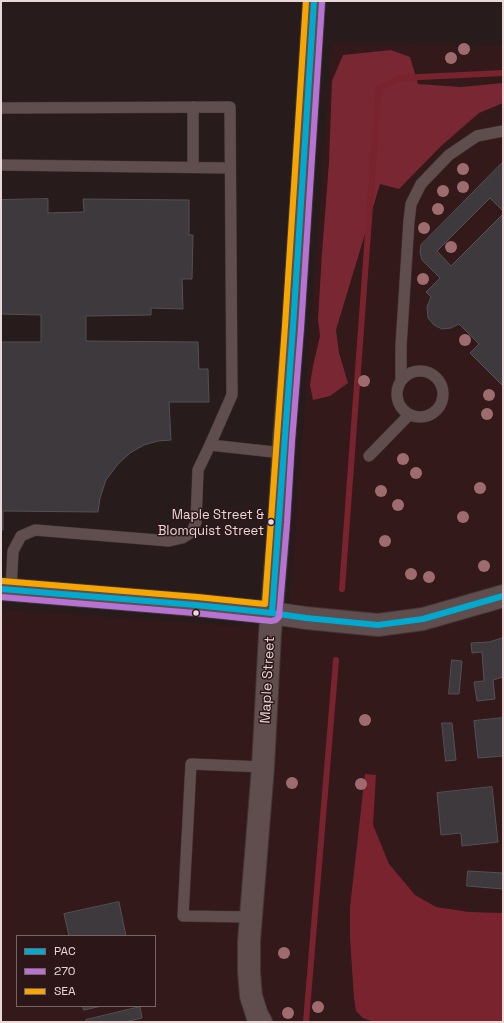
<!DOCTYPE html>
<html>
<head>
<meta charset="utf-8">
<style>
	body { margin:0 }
	#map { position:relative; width:504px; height:1023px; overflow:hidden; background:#281b1c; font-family:"Space Grotesk",sans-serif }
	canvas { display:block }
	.frame { position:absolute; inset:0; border:2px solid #e8d8d8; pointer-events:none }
	.legend { position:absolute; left:16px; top:935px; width:140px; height:72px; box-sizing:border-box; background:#2d1618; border:1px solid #786465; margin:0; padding:5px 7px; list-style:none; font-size:12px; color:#e8d8d8 }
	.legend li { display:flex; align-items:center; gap:8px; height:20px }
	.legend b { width:20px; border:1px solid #786465 }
</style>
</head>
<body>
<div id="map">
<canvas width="504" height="1023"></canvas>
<div class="frame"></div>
<ul class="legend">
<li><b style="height:5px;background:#00a9ce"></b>PAC</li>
<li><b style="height:5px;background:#b673d3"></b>270</li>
<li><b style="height:5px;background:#f7a600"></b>SEA</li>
</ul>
</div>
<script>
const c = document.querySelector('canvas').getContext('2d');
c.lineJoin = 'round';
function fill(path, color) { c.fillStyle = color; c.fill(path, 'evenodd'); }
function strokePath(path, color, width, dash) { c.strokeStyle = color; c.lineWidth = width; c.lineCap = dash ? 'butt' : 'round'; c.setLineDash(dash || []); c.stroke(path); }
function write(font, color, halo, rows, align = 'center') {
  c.font = font + ' "Space Grotesk",sans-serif'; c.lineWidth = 3; c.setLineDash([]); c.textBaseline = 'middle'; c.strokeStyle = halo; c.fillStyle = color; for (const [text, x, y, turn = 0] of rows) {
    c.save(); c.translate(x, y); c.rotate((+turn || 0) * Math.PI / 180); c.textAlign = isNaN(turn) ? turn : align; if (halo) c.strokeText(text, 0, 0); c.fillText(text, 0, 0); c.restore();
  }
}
fill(new Path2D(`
	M332,43L503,45V1022H1V609L288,630ZM17,936H155V1006H17Z`), '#34191b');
fill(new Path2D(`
	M391,50L410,57L418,84L461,87L503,83V103L479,113L441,146L399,189L380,184L336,330L339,353L348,383L330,396L313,400L310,385L313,366L320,336L318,319L322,253L329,162L332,81L343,55Z`), '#792732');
fill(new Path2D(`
	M365,774L376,775L373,825L389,864L415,895L436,907L469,912L503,913V1022L371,1021L363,1018L356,1011L354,998L350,938V907Z`), '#79232e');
strokePath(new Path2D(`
	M342,589L377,110L379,88L400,78L503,73
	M306,1022L336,660`), '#79232e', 6);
const building = new Path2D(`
	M503,162V185L502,186L503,187V211L490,198L437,251L451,266L503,214V386L470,353L479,344L459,324L451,328L442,329L434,325L428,318L427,307L431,297L426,292L440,278L422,260L420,252L421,245Z
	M48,199V213L84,212L83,199L189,200V235H193L192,279H182L183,309L151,308V315L86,316V341L198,342L199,369H208L209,402H169L171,440L158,441L144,445L130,453L118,464L106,480L100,498L98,512L3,511V530H1V342H41V315L1,314V200Z
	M503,638V677L493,680L495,699L477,701L474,682L484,681L482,652L472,653L471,643L489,642Z
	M452,660L462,661L459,694H449Z
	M503,718V756L478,758L474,721Z
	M442,723H452L456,760L446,761Z
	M492,787L498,842L462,846L461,833L441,835L437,793Z
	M468,871L503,873V889L467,886Z
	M119,902L126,936H69L64,914Z
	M83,1006H102L84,1010Z
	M140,1007L142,1018L125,1022H86V1020Z`);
fill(building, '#3d393d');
strokePath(building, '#535156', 1);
const lane = new Path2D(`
	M1,108L230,107L232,395L210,445L283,453
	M1,165L229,168
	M193,167V107
	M397 394a23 23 0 1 1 46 0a23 23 0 1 1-46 0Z
	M401,379V346L409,221L411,204L421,184L449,155L477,136L503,131
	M369,456L409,415
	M11,590L13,551L21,536L35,530L169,541L182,538L192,532L196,522L198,470L210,445
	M251,917L183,916L191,764L263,767`);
const street = new Path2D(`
	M1,589L196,605L272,613L306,618L378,625L423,619L503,596
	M261,1022L257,1015L251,996L249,972V941L263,767L270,634L279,522L284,440L293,327L314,1`);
strokePath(lane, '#423637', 12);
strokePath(street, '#423637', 24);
strokePath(lane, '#604d4e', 11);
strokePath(street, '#604d4e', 22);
strokePath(new Path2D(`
	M1,589L196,605L272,613L306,618L378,625L423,619L503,596
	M272,613L293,327L314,1`), '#00a9ce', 6);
strokePath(new Path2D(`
	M1,597L195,613L271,621L276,620L279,617L287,523L292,441L301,328L322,2`), '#b673d3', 6);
strokePath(new Path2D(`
	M2,581L197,597L265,604L285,326L306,1`), '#f7a600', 6);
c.fillStyle = '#9e6c6e';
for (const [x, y] of [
	[464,49],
	[451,58],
	[463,169],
	[463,187],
	[443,191],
	[438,209],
	[424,228],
	[451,247],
	[423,279],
	[465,340],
	[364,381],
	[489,395],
	[487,414],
	[403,459],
	[416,473],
	[480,488],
	[381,491],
	[398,505],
	[463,517],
	[385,541],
	[484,566],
	[411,574],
	[429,577],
	[365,720],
	[292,783],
	[361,784],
	[284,953],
	[318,1007],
	[288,1013]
]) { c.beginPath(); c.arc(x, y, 6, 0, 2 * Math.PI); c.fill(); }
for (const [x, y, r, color] of [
	[271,522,3.5,"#e8d8d8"],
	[196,613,3.5,"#e8d8d8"]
]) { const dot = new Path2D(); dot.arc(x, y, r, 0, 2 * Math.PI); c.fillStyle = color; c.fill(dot); strokePath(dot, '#2d1618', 1.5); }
write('13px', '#e8d8d8', '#2d1618', [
	["Maple Street &",264,515],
	["Blomquist Street",264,531]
], 'right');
write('14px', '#e8d8d8', '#2d1618', [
	["Maple Street",268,680,-87]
]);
</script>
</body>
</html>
